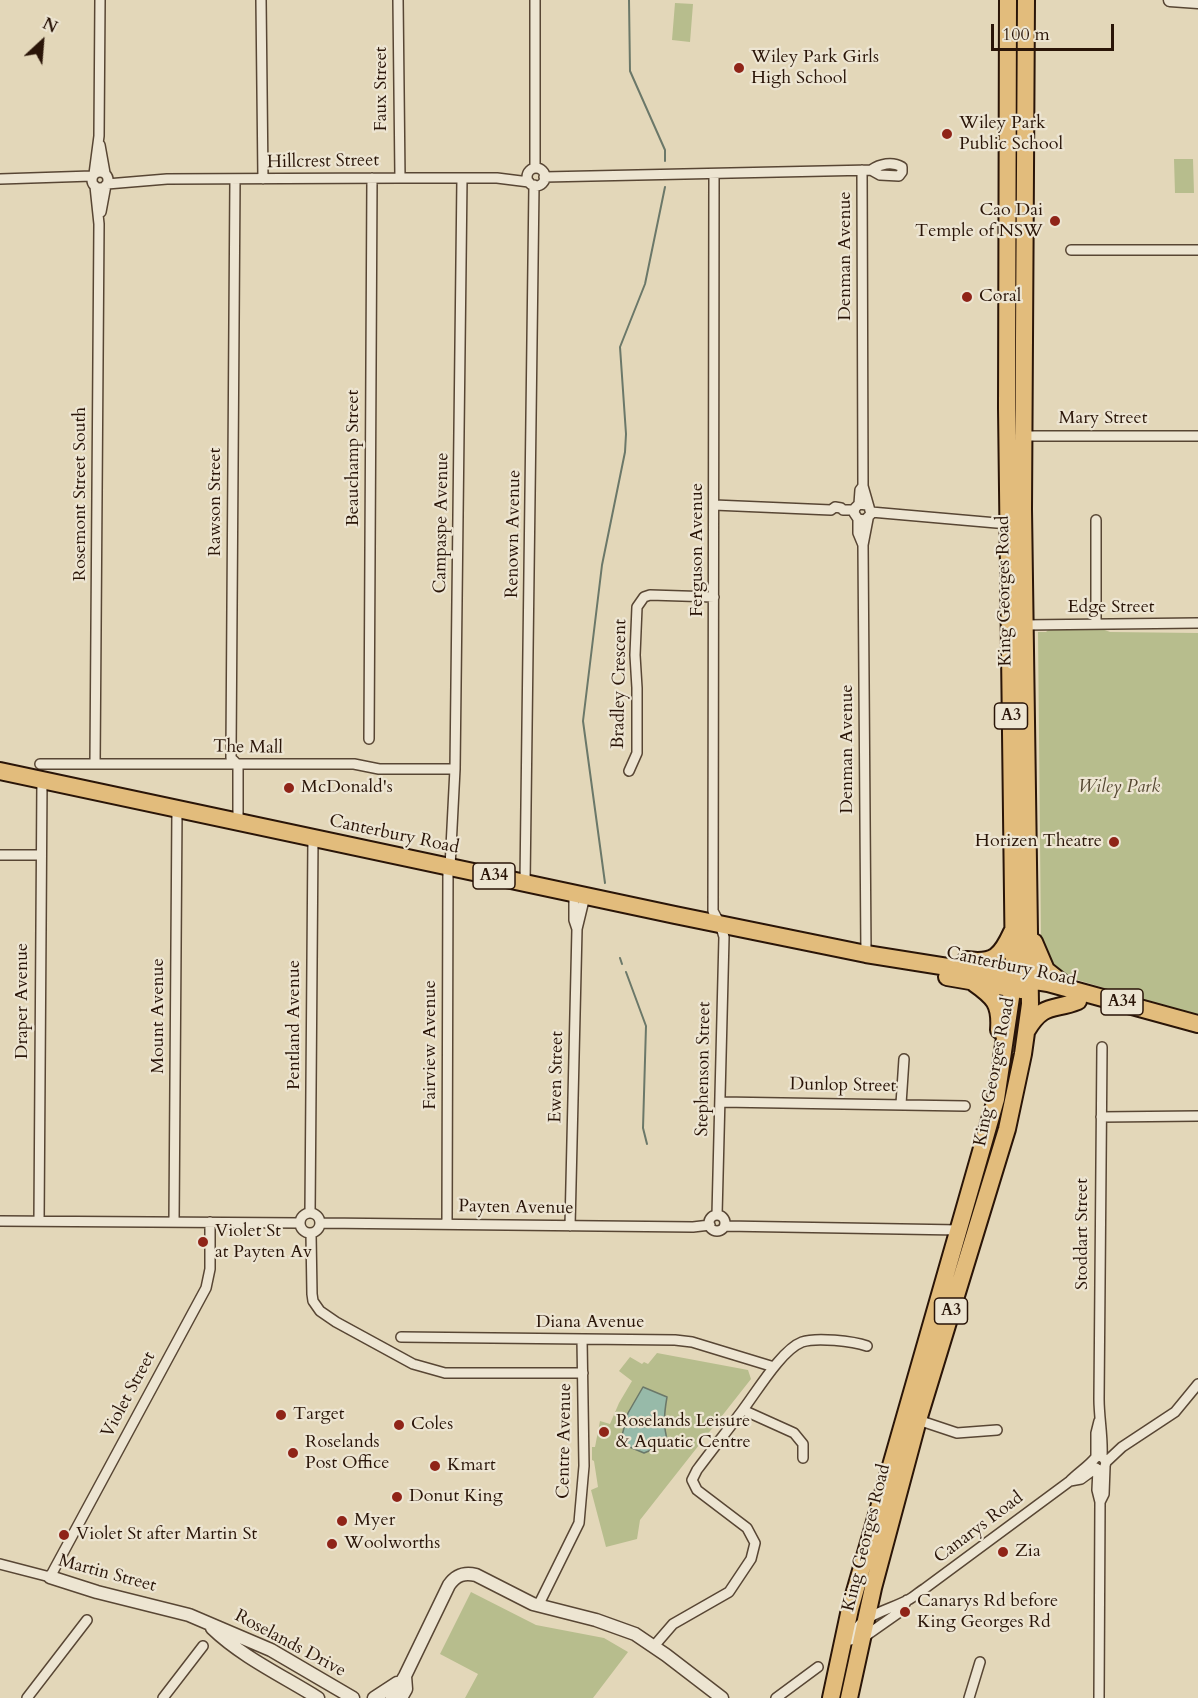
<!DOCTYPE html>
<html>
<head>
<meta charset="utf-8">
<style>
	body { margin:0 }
	#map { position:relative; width:1198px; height:1698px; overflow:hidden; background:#e3d7b9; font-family:Cardo,serif }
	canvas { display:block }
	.north { position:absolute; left:12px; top:12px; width:60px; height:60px; -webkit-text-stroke:4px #ede5d2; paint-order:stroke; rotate:26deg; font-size:16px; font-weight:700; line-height:24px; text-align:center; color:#2a1508 }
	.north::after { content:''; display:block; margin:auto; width:21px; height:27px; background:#2a1508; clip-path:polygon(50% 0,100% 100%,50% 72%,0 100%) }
	.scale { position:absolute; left:991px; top:24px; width:123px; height:27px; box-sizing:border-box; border:3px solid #2a1508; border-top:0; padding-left:8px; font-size:18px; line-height:21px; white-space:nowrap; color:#2a1508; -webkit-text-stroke:4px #ede5d2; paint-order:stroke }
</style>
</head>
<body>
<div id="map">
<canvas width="1198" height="1698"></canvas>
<div class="north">N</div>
<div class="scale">100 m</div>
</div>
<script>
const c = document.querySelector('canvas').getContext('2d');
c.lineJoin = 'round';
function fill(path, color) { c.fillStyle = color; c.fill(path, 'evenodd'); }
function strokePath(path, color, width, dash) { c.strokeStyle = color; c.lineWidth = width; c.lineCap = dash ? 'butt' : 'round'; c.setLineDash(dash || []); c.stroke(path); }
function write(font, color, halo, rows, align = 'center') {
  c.font = font + ' Cardo,serif'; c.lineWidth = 4.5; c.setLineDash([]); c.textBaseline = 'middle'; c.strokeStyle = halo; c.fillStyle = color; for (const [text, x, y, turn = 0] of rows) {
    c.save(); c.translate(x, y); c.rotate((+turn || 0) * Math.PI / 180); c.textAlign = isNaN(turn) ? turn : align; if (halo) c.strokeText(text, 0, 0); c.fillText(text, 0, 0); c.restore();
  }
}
fill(new Path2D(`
	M675,3L693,4L690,42L672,40Z
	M1174,159H1193L1194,193H1175Z
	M1049,629H1102L1110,632L1198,633V1016L1061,975L1046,959L1041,942L1038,632H1046Z
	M657,1353L748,1370L751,1379L640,1520L637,1539L606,1547L591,1490L598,1487L594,1461L592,1460V1447H595L600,1421L610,1424L619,1403L632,1381L619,1371L630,1357L642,1364L644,1362L648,1364Z
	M471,1592L536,1625L604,1638L628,1652L593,1698H465L478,1674L440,1654Z`), '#b7bd8d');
const water = new Path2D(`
	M643,1387L667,1397C664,1414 663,1426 668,1443L644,1453L620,1443L628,1413Z`);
fill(water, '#97baa9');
strokePath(water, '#6b7869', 1.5);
strokePath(new Path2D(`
	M629,0L630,71L665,150V161
	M605,883L583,721L602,565L625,452L626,434L620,347L645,284L665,187
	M620,958L622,964
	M626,972L646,1026L643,1128L647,1144`), '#6b7869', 2);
const minor = new Path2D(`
	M261,0L263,179
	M398,0L400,178
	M100,145L105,173
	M535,168V0
	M527 177a9 9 0 1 1 18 0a9 9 0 1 1-18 0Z
	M92 180a8 8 0 1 1 16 0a8 8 0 1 1-16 0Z
	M94,174L99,136L100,0
	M714,174L713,911L720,924L724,937L717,1215
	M544,177L871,170L880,175L899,176L902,172V167C892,161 880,164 871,170
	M0,179L92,176
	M235,179L231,751V758L238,765V822
	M107,184L167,179L400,178H497L529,182
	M95,186L99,224L95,764
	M101,212L106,185
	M1071,250H1198
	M1020,436H1198
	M863,486L871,514L865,520L858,519L854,513L855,508L859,504L867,505
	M859,504L860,490L863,486L862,170
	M714,505L831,510L835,507L841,508L843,510H854
	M871,512L1008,524
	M858,519V533L863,545
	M1096,520V624
	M1025,625L1198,623
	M369,739L372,178
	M40,764H354L379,769H455
	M629,771L637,753V688L635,655L637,607L644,597L650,595L714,597
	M0,855H41
	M450,867L455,769L462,178
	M525,883L534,185
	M574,894V920L577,929
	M866,954L863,545L868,519
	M721,1102L965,1106
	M901,1104L904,1059
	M1101,1117L1198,1116
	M300 1223a10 10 0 1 1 20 0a10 10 0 1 1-20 0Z
	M310,1213L313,838
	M709 1223a8 8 0 1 1 16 0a8 8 0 1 1-16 0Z
	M0,1221L300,1223
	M39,1221L42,780
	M174,1222L177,810
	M321,1223L693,1227L710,1225
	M447,1223L448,867
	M570,1226L577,929L585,896
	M725,1226L959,1230
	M311,1234L312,1294L313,1301L320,1311L336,1322L413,1364L445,1373H583
	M401,1337L675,1340L692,1342L774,1367
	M743,1410L794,1433L803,1444V1458
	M918,1420L957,1433L997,1430
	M1102,1456C1103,1436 1099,1418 1099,1399L1102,1047
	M1096,1457V1433L1099,1421
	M1105,1466L1106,1462L1122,1447L1175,1412L1198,1384
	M1098,1469L1097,1490L1100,1502L1099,1698
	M1070,1481L1081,1479L1096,1468
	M1100,1502L1104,1494L1105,1467
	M0,1564L50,1577L206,1288L210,1269V1222
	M538,1606L579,1523L584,1466L582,1339
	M864,1637L901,1611L907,1600
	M851,1640C857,1615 888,1611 908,1600C914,1597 919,1592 924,1589L1070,1481C1079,1472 1089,1466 1096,1457L1102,1456L1106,1462
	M654,1646L673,1624L729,1592L751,1559L755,1543L747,1528L697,1490L692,1480L697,1470C712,1450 727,1431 742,1411C756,1393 781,1350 802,1342C816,1337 853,1341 867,1346
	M27,1698L87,1620
	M163,1698L203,1646
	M776,1698L818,1667
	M969,1698L980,1662`);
const tertiary = new Path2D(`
	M1170,0L1198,2
	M50,1577L97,1592L189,1615L271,1650L353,1698
	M212,1628C242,1657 283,1676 318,1698
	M374,1698L397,1683
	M392,1698L405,1676L449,1585C456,1575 464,1572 476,1575L533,1604L596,1620L635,1634L666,1655L722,1698
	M401,1698L406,1689L405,1676`);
const trunk = new Path2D(`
	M0,771L675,915L866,954L1048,983L1198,1024
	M1034,942L1046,970L1065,985
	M966,960C994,964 1001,956 1012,932
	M947,977L1022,990
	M974,983C994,997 1001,1004 999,1030
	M1027,1030C1044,1002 1053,1011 1078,1001
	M831,1698L850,1609L996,1099L1014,977L1007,408L1008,0
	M849,1698L873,1588L918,1420L1007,1129L1023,1054L1030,1004L1023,509L1026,0`);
strokePath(minor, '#584634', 12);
strokePath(tertiary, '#584634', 15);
strokePath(trunk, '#2a1508', 20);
strokePath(minor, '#ede5d2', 9);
strokePath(tertiary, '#ede5d2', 12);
strokePath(trunk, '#e2bc7c', 16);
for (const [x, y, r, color] of [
	[739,68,6,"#8f2418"],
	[947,134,6,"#8f2418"],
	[1055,221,6,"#8f2418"],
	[967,297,6,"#8f2418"],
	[289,788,6,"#8f2418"],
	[1114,842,6,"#8f2418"],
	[203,1242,6,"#8f2418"],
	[281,1415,6,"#8f2418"],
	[399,1425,6,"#8f2418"],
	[604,1432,6,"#8f2418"],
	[293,1453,6,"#8f2418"],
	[435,1466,6,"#8f2418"],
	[397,1497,6,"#8f2418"],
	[342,1521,6,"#8f2418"],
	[64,1535,6,"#8f2418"],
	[332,1544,6,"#8f2418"],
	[1003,1552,6,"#8f2418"],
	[905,1612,6,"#8f2418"]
]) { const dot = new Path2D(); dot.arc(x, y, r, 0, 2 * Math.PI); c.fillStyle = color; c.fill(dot); strokePath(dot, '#ede5d2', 2); }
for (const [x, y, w] of [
	[1011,716,33],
	[494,876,42],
	[1122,1002,42],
	[951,1311,33]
]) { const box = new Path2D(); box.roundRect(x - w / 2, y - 13, w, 26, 4.5); c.fillStyle = '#ede5d2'; c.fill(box); strokePath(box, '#2a1508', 1.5); }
write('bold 16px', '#2a1508', null, [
	["A3",1011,716],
	["A34",494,876],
	["A34",1122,1002],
	["A3",951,1311]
]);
write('18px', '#2a1508', '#ede5d2', [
	["Wiley Park Girls",751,58],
	["High School",751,79],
	["Wiley Park",959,124],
	["Public School",959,145],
	["Cao Dai",1043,211,"right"],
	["Temple of NSW",1043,232,"right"],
	["Coral",979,297],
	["McDonald's",301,788],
	["Horizen Theatre",1102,842,"right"],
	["Violet St",215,1232],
	["at Payten Av",215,1253],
	["Target",293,1415],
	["Roselands Leisure",616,1422],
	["& Aquatic Centre",616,1443],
	["Coles",411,1425],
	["Roselands",305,1443],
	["Post Office",305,1464],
	["Kmart",447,1466],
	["Donut King",409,1497],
	["Myer",354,1521],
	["Violet St after Martin St",76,1535],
	["Woolworths",344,1544],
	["Zia",1015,1552],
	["Canarys Rd before",917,1602],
	["King Georges Rd",917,1623]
], 'left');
write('18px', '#2a1508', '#ede5d2', [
	["Faux Street",382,89,-90],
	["Hillcrest Street",323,162,-1],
	["Denman Avenue",846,256,-90],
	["Mary Street",1103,419],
	["Beauchamp Street",354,458,-90],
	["Rosemont Street South",81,494,-90],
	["Rawson Street",216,502,-90],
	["Campaspe Avenue",442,523,-89],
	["Renown Avenue",514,534,-89],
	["Ferguson Avenue",698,550,-90],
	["King Georges Road",1005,591,-91],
	["Edge Street",1111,608],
	["Bradley Crescent",620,684,-89],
	["The Mall",248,748,1],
	["Denman Avenue",848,749,-90],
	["Canterbury Road",394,835,12],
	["Canterbury Road",1011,967,12],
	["Draper Avenue",23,1001,-90],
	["Mount Avenue",159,1016,-90],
	["Pentland Avenue",295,1025,-90],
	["Fairview Avenue",431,1045,-90],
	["Stephenson Street",704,1069,-89],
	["King Georges Road",995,1072,-79],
	["Ewen Street",557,1077,-89],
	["Dunlop Street",843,1086,1],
	["Payten Avenue",516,1208,1],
	["Stoddart Street",1083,1234,-90],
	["Diana Avenue",590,1323],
	["Violet Street",129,1395,-62],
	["Centre Avenue",565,1441,-89],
	["Canarys Road",979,1528,-37],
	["King Georges Road",867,1538,-76],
	["Martin Street",107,1574,15],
	["Roselands Drive",290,1644,28]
]);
write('italic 18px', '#544730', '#ede5d2', [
	["Wiley Park",1119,788]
]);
</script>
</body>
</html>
